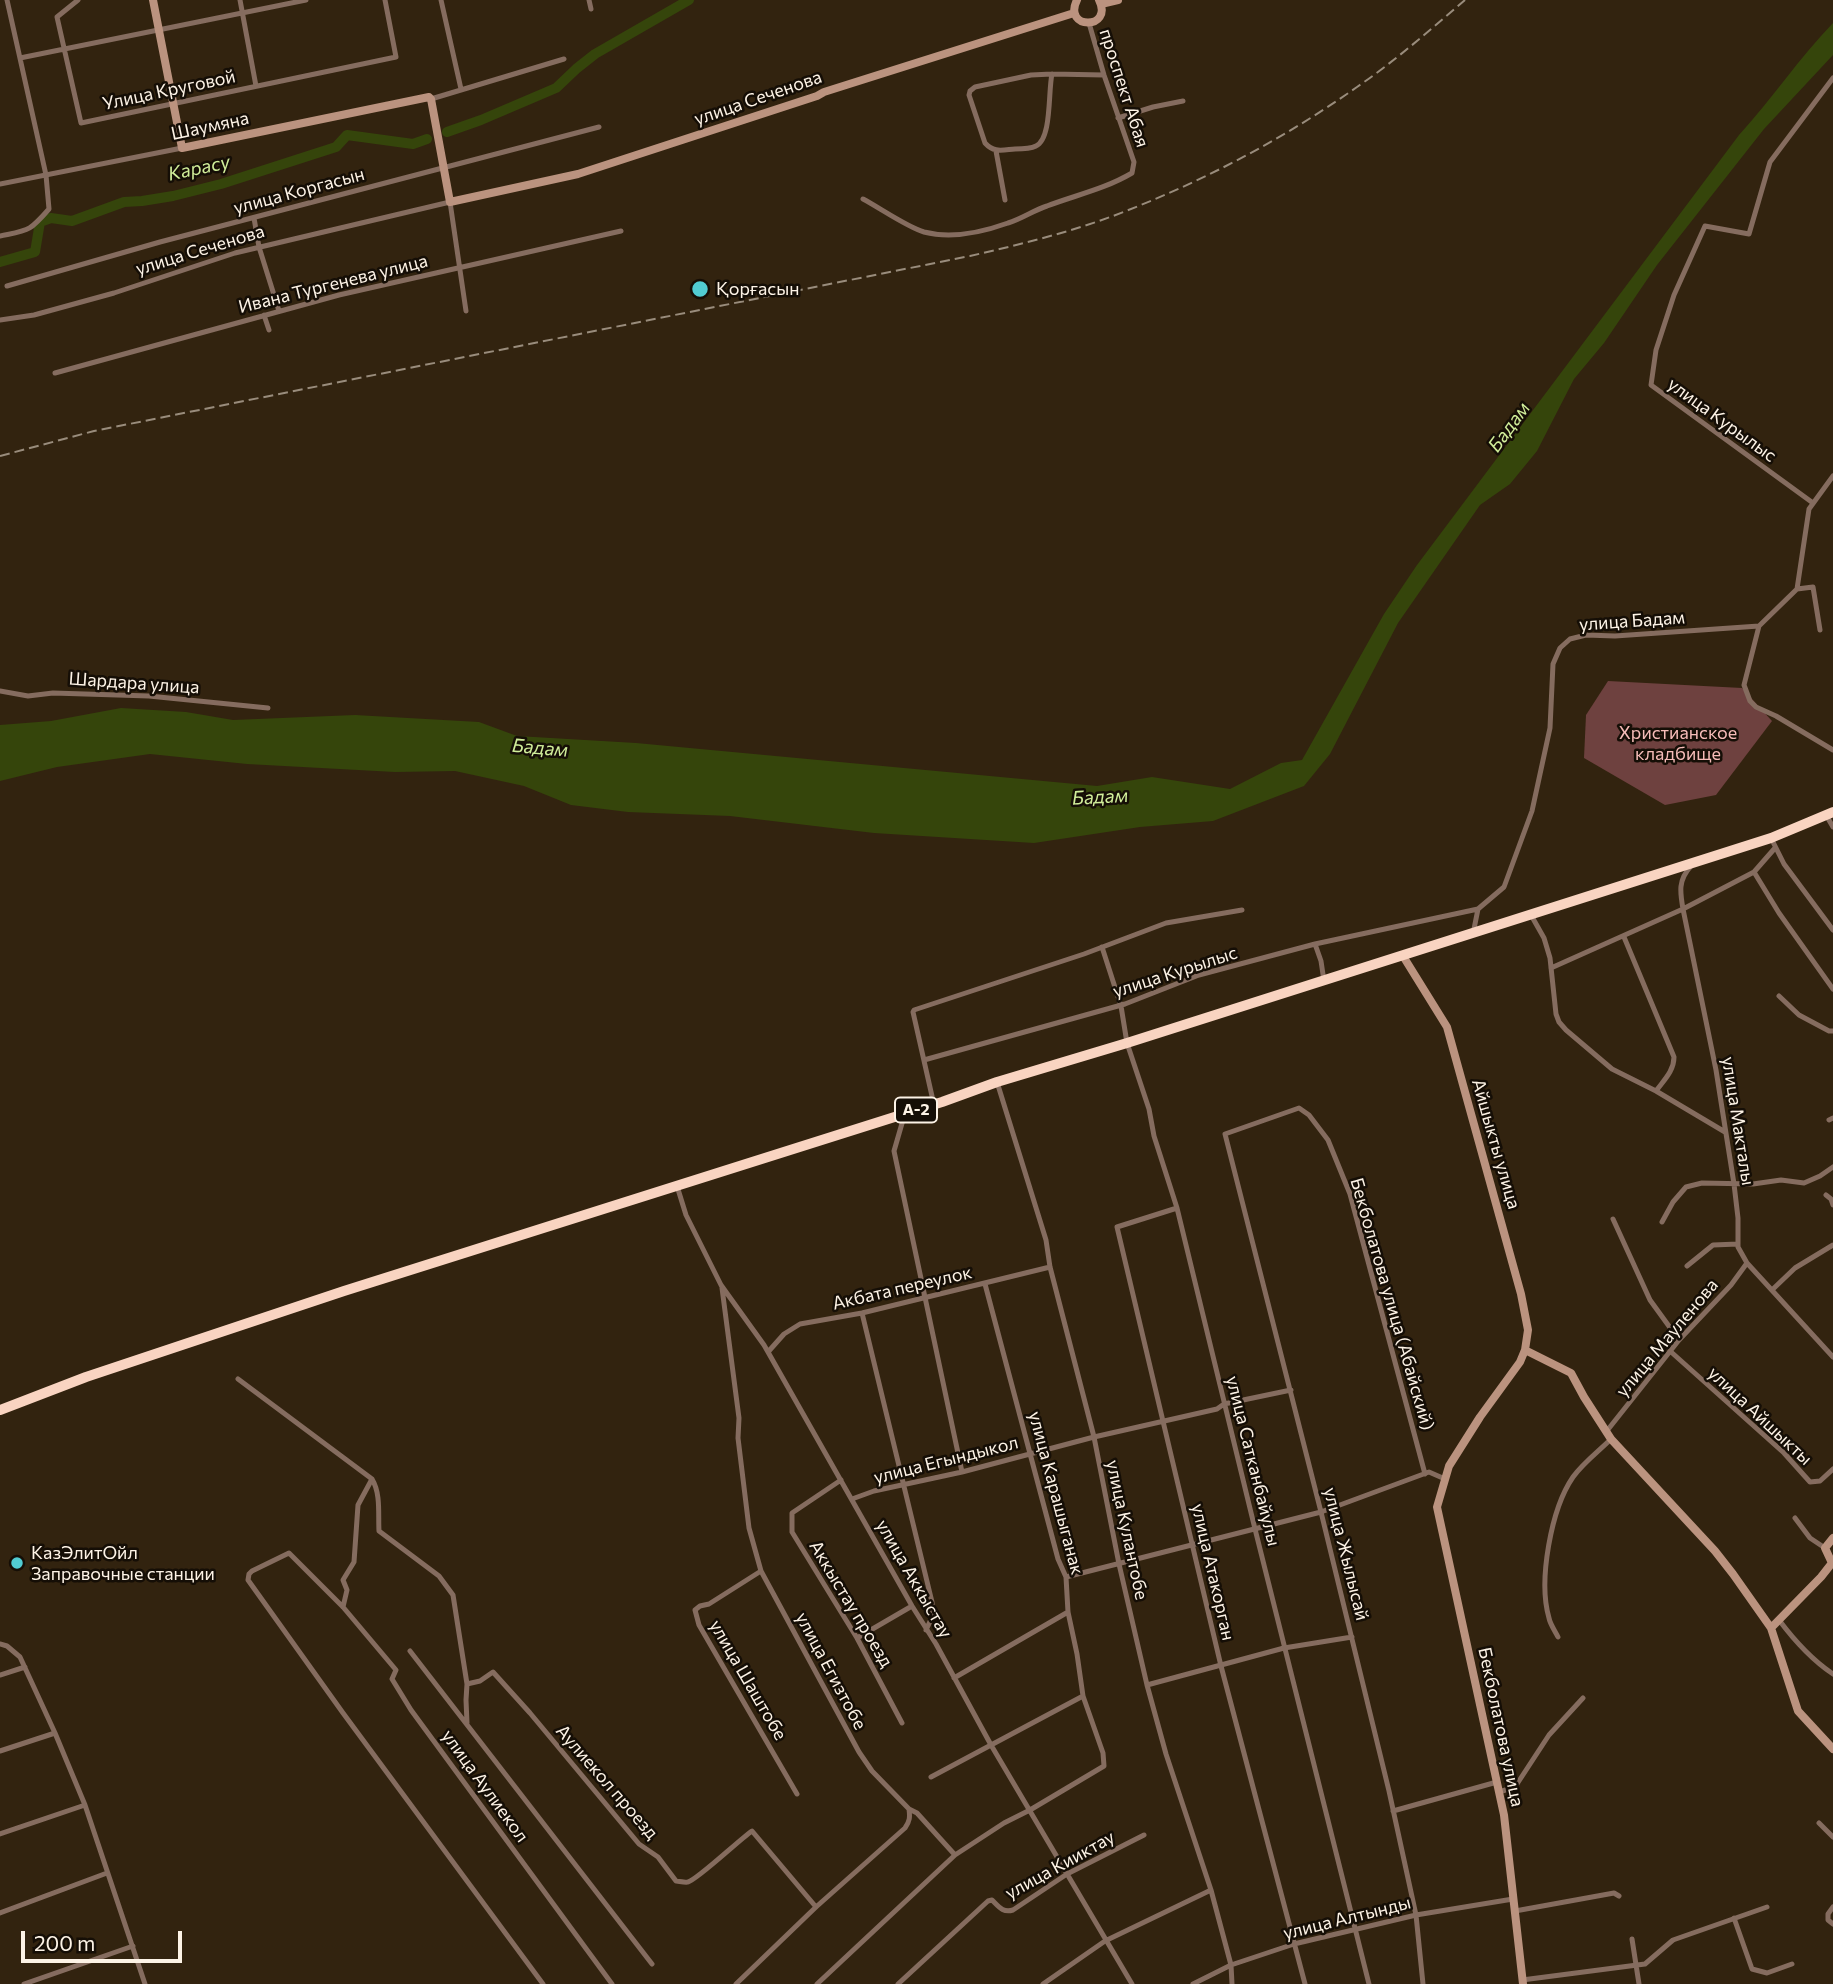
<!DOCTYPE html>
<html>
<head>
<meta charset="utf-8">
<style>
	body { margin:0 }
	#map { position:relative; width:1833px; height:1984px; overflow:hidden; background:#32230f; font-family:Commissioner,sans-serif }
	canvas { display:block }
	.scale { position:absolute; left:21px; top:1931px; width:161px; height:32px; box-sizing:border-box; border:4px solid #fdf3e6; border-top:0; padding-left:9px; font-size:21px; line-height:24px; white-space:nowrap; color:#fdf3e6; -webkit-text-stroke:5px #150e06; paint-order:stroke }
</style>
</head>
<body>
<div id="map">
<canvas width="1833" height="1984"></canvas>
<div class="scale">200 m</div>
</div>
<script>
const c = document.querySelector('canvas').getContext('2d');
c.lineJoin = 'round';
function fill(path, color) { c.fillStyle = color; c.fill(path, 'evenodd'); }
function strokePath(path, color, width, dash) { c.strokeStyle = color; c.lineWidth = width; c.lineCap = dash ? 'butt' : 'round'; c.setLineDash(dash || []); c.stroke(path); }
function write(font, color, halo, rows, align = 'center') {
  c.font = font + ' Commissioner,sans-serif'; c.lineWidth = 5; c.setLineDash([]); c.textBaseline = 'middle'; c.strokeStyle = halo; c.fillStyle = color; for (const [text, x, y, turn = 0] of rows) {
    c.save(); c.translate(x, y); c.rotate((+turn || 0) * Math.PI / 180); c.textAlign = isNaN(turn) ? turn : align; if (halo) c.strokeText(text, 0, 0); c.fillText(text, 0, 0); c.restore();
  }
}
fill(new Path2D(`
	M1608,681L1742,688L1772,721L1716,795L1665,805L1584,758L1586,715Z`), '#6e413f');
fill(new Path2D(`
	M1833,23V55L1764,129L1657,265L1604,343L1574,379L1537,451L1510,484L1480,505L1398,623L1330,754L1304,786L1213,821L1140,827L1034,843L874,833L730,816L628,812L571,805L524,786L455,771L395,772L247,764L150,754L57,767L0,781V725L51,721L121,708L186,712L233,720L355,715L479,722L517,736L636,743L1097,786L1152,777L1230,789L1281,763L1302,760L1384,614L1417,565L1739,135C1772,99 1799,58 1833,23Z`), '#35450b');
strokePath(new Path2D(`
	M447,132L481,120L556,88L576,69L595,54L689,0
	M0,262L35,252L40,222L51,218L72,221L124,202L142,201L173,196L221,184L336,147L347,135L413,144L427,139`), '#35450b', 10);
strokePath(new Path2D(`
	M78,0L57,17L81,123L396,57L385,0
	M240,0L256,86
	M441,0L461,89
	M589,0L591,9
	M20,58L306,0
	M1052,74C1048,91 1052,139 1036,146C1030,149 1022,149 1015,149C1002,150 994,153 985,143L969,95L970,91L975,87L1031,75L1052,74L1104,75
	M431,99L564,59
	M1118,118L1153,107L1183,101
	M996,151L1005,200
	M0,184L182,148
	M863,199C880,208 907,227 924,232C951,239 983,232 1008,223C1022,219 1034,210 1047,206C1076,195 1105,189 1132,173L1134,162L1104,75L1089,23
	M254,218L259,247L279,311
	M0,236C29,230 29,232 49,209L46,175L7,0
	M7,286L160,242L599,127
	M264,315L269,330
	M0,320L34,315L114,293L235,253L450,202L466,311
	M55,373L339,295L621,231
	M1813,503L1651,385L1656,350L1674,295L1705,226L1749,234L1770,162L1833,78
	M1797,589L1813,587L1820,630
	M1759,626L1744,685L1750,701L1756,707L1776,716L1833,750
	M0,691L28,696L53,693L149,696L268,708
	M1826,815L1833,827
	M1771,838L1784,864L1833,930
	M1691,866C1678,880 1680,892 1683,909L1716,1070L1734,1184L1738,1218V1247L1747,1263L1833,1357
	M1754,872L1775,848
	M1531,915L1544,938L1550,958L1556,1014L1559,1022L1566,1030L1612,1069L1656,1091L1725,1132
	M1473,934L1478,909L1504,887L1532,811L1550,728L1553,664L1560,648L1570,639L1586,635L1615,636L1759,626L1797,589L1809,509L1833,476
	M1624,937L1674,1057C1674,1071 1664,1080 1656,1091
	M1315,944L1321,961L1324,981
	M1102,947L1121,1006L1127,1043L1149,1109L1154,1136L1177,1208L1255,1529L1369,1984
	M1551,968L1683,909L1754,872L1779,913L1833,989
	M1779,996L1799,1015L1829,1031H1833
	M924,1060L1125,1004L1199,975L1315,944L1478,909
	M997,1082L1046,1240L1050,1267L1094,1437L1119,1564L1147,1685L1166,1754L1211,1890L1231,1965L1232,1984
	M934,1105L913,1012L914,1010L1084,954L1166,923L1242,910
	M905,1113L894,1151L962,1472
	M1829,1120L1833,1118
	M677,1186L686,1215L721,1285L764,1345L912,1606L936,1644L991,1745L1132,1984
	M1826,1195L1831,1199L1833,1205
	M1177,1208L1117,1227L1221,1666L1305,1984
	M1613,1219L1650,1300L1679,1340
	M1662,1222L1673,1202L1686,1187L1702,1183L1753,1184L1781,1180L1804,1183L1820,1176L1833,1167
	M1687,1266L1713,1245L1738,1244
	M722,1288L739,1418L738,1438L749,1528L761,1571L859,1752L872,1771L909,1809C910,1817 910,1821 905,1828L816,1907L736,1984
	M1773,1289L1795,1268L1833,1245
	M862,1313L932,1602L933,1615L926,1630
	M1670,1351L1784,1453L1810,1482L1820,1481L1833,1469
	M768,1352L784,1334L800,1324L862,1313L1050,1267
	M238,1379L372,1479C381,1494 378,1514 379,1531L439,1576L453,1595L467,1684L480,1681L493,1672L530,1713L639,1844L658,1857L676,1881C678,1881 686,1883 688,1882C697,1880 739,1840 752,1831L816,1907
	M1606,1432L1679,1340L1731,1285L1747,1263
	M841,1480L792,1513V1532L857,1638L902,1723
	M852,1499L874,1491L962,1472L1094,1437L1217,1409L1224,1404L1291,1390
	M1795,1518L1810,1538L1825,1548
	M761,1571L709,1604L700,1606L695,1610L699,1625L797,1794
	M1066,1577L1321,1512L1429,1472L1445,1479
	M343,1607L347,1590L343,1580L354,1562L358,1505L372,1479
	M1779,1620C1794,1640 1812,1660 1833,1674
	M1558,1637C1555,1631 1550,1624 1549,1618C1538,1581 1551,1509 1573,1477C1583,1463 1599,1451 1611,1439
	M857,1638L912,1606
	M0,1644L7,1646L20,1657L55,1733L85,1805L145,1984
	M410,1651L652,1964
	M0,1675L25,1667
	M954,1678L1068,1612
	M1147,1685L1284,1648L1352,1637
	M467,1723L466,1700L467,1684
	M0,1751L55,1733
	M931,1777L1083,1696
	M1499,1792L1515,1787L1549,1735L1583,1698
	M909,1809L917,1813L955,1855
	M1393,1811L1497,1782
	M1819,1823L1833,1837
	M0,1834L85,1805
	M1833,1907L1828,1914V1920L1833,1924
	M1515,1911L1614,1893L1619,1896
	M0,1913L107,1873
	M1734,1918L1752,1969L1767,1973L1792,1964
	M1632,1939L1639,1984
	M1522,1980L1645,1964L1673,1940L1767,1907
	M24,1984L133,1946
	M543,1984L343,1713L248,1580L249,1574L252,1571L289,1553L343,1607L396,1670L392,1679L411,1710L612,1984
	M817,1984L955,1855L1004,1823L1030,1810L1104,1766L1103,1753L1083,1696L1077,1654L1068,1612L1066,1577L1058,1559L985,1284
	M898,1984L988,1901L992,1900C999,1907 1003,1913 1013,1910L1067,1874L1144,1835
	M1043,1984L1105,1941L1211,1890
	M1193,1984L1231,1965L1294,1944L1416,1915L1513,1899
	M1423,1984L1416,1915L1389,1791L1321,1512L1225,1134L1299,1108L1309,1115L1328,1140L1350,1194L1425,1474`), '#856c5f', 5);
strokePath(new Path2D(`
	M153,0L182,148L429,97L431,99L450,202L578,174L817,96L824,92L1074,13
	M1077,0C1062,30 1114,30 1099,0
	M1101,4L1118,0
	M1403,956L1447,1027L1521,1294L1528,1330L1525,1350L1520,1362L1480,1417L1449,1466L1437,1507L1504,1815L1523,1984
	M1525,1350L1571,1373L1584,1397L1611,1439L1715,1551L1733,1574L1771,1628L1798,1711L1833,1749
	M1771,1628L1821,1577L1832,1563L1825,1548L1833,1538`), '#bb937f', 8);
strokePath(new Path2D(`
	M0,1410L86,1377L344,1291L942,1102L997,1082L1127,1043L1771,838L1833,812`), '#f9d4c1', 10);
strokePath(new Path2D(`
	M0,456L94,431L970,256C1018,245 1067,233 1113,216C1200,183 1282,140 1357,87C1395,61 1430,30 1465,0`), '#998c7c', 2, [10, 5]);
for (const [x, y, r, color] of [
	[700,289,9,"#51ccd2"],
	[17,1563,7,"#51ccd2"]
]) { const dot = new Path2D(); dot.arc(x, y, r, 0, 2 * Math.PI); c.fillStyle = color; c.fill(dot); strokePath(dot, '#150e06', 2.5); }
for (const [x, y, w] of [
	[916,1110,42]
]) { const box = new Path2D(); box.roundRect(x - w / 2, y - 12.5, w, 25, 5); c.fillStyle = '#150e06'; c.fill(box); strokePath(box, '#fdf3e6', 2); }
write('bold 16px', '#fdf3e6', null, [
	["A-2",916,1110]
]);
write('18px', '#fdf3e6', '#150e06', [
	["проспект Абая",1124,88,72],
	["Улица Круговой",169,90,-12],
	["улица Сеченова",758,98,-19],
	["Шаумяна",210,126,-12],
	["улица Коргасын",299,191,-15],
	["улица Сеченова",200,250,-17],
	["Ивана Тургенева улица",333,284,-14],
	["улица Курылыс",1722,420,36],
	["улица Бадам",1632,621,-4],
	["Шардара улица",134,683,4],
	["улица Курылыс",1175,972,-18],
	["улица Макталы",1738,1121,81],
	["Айшыкты улица",1496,1144,74],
	["Акбата переулок",902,1288,-13],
	["Бекболатова улица (Абайский)",1392,1304,74],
	["улица Мауленова",1667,1338,-50],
	["улица Айшыкты",1760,1416,43],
	["улица Егындыкол",946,1460,-14],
	["улица Сатканбайулы",1253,1461,76],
	["улица Карашыганак",1056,1493,75],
	["улица Кулантобе",1127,1530,78],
	["улица Жылысай",1346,1554,76],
	["улица Атакорган",1213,1572,77],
	["улица Аккыстау",914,1579,60],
	["Аккыстау проезд",851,1604,59],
	["улица Егизтобе",831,1671,62],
	["улица Шаштобе",748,1680,60],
	["Бекболатова улица",1501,1727,78],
	["Аулиекол проезд",607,1782,49],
	["улица Аулиекол",485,1786,54],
	["улица Кииктау",1060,1865,-29],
	["улица Алтынды",1347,1918,-14]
]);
write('18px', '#fdf3e6', '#150e06', [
	["Қорғасын",716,289],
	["КазЭлитОйл",31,1553],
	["Заправочные станции",31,1574]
], 'left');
write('18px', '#f6bcb8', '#150e06', [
	["Христианское",1678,733],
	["кладбище",1678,754]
]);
write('italic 19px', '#d1ee9a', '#150e06', [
	["Карасу",199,168,-12],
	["Бадам",1509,427,-54],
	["Бадам",540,748,5],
	["Бадам",1100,797,-3]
]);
</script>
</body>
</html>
